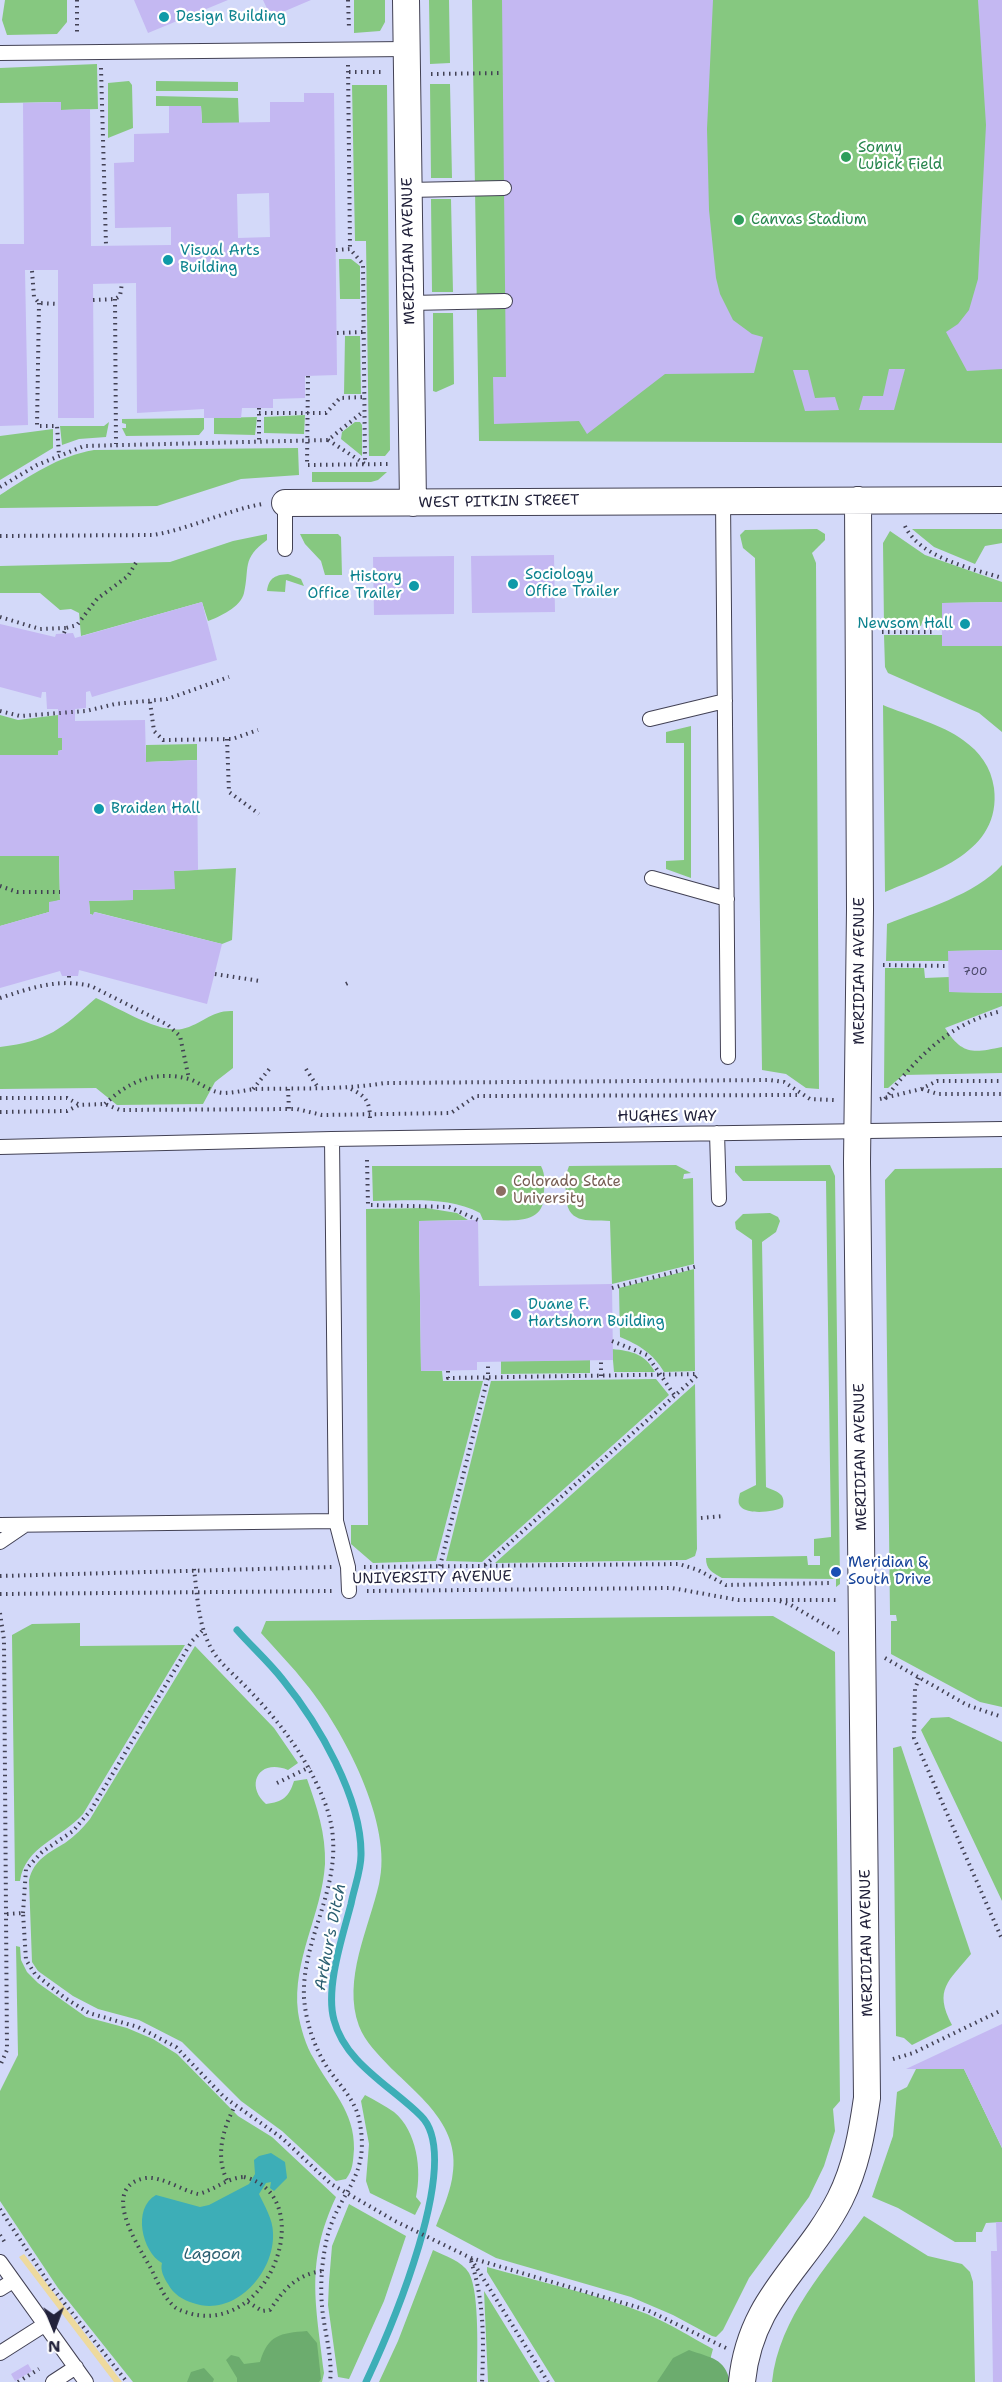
<!DOCTYPE html>
<html>
<head>
<meta charset="utf-8">
<style>
	body { margin:0 }
	#map { position:relative; width:1002px; height:2382px; overflow:hidden; background:#faeee1; font-family:"Shantell Sans",sans-serif }
	canvas { display:block }
	.north { position:absolute; left:24px; top:2298px; width:60px; height:60px; -webkit-text-stroke:4px #fff; paint-order:stroke; rotate:179deg; font-size:16px; font-weight:700; line-height:24px; text-align:center; color:#22223b }
	.north::after { content:''; display:block; margin:auto; width:21px; height:27px; background:#22223b; clip-path:polygon(50% 0,100% 100%,50% 72%,0 100%) }
</style>
</head>
<body>
<div id="map">
<canvas width="1002" height="2382"></canvas>
<div class="north">N</div>
</div>
<script>
const c = document.querySelector('canvas').getContext('2d');
c.lineJoin = 'round';
function fill(path, color) { c.fillStyle = color; c.fill(path, 'evenodd'); }
function strokePath(path, color, width, dash) { c.strokeStyle = color; c.lineWidth = width; c.lineCap = dash ? 'butt' : 'round'; c.setLineDash(dash || []); c.stroke(path); }
function write(font, color, halo, rows, align = 'center') {
  c.font = font + ' "Shantell Sans",sans-serif'; c.lineWidth = 4.5; c.setLineDash([]); c.textBaseline = 'middle'; c.strokeStyle = halo; c.fillStyle = color; for (const [text, x, y, turn = 0] of rows) {
    c.save(); c.translate(x, y); c.rotate((+turn || 0) * Math.PI / 180); c.textAlign = isNaN(turn) ? turn : align; if (halo) c.strokeText(text, 0, 0); c.fillText(text, 0, 0); c.restore();
  }
}
fill(new Path2D(`
	M0,0H1002V2382H0Z`), '#d3d9f9');
fill(new Path2D(`
	M5,0H67V22L57,34L7,35L2,20Z
	M354,0H385V22L380,31L354,33Z
	M429,0H449L450,63L430,64Z
	M472,0H1002V443L479,441Z
	M97,64L98,109L61,110V102L0,103V68Z
	M129,81L132,85L133,128L108,138V83Z
	M156,81L238,82V91H156Z
	M430,84H450L452,178H431Z
	M352,85H387L390,450L385,456H369L366,241H355Z
	M156,96L238,98L239,123H202L201,106H156Z
	M431,199H451L453,292H432Z
	M339,259H351L360,266V299H340Z
	M433,313H453L454,384L436,392L433,391Z
	M345,336H360L361,394H344Z
	M305,415L304,434L264,433V417Z
	M257,417L255,435L214,434V418Z
	M204,418V429L199,435L126,436L122,428H126V424L122,423V419Z
	M109,422L106,437L79,439L62,445L60,426H104Z
	M355,422H360L362,425V456L341,439L342,432Z
	M53,429V448L0,480V436Z
	M298,448L299,475L241,479L157,506L0,508V495C30,476 58,456 94,450Z
	M312,472H387L378,480L371,482H312Z
	M817,529L825,534V540L812,553L816,563L819,1089L806,1088L786,1074L762,1070L755,558L743,548L740,535L745,530Z
	M912,529H1002V543L985,546L975,564L934,547Z
	M890,531L925,555L1002,582V602L942,603V619H923L921,626H884L883,543Z
	M267,534V540C241,559 250,568 244,593C241,607 219,617 208,621L202,602L81,636L79,613L71,609L60,610L40,593H0V566L170,562L233,541Z
	M300,534H338L341,537L342,575H325L321,561L305,544Z
	M288,574L301,579L304,586L286,580L285,592L267,591C269,577 276,575 288,574Z
	M884,635H942V646H1002V732L979,713L888,673L885,667Z
	M883,705C907,715 943,725 963,740C980,752 991,767 994,788C1002,853 932,872 885,892Z
	M0,715L18,720L58,715V738H62V750L58,751V755H0Z
	M691,726V878L666,869V861L684,860V743H666V732Z
	M197,744V760L146,762V745Z
	M0,856H59L60,900L49,903V912L0,926Z
	M1002,865V950L949,951V961H886L887,924C924,909 975,895 1002,865Z
	M236,868L232,940L222,944L95,912L93,915L90,914L89,901L133,900V890L174,889V871Z
	M885,968H924L925,978L949,977L950,992L1002,993V1006L945,1028C962,1055 973,1053 1002,1047V1073L903,1075L888,1088H884Z
	M96,998C117,1007 160,1034 182,1029C203,1024 211,1010 233,1011V1068L215,1082L203,1104L117,1105L96,1088L0,1089V1047C49,1041 61,1029 96,998Z
	M676,1165L691,1173L684,1174L683,1179L693,1178L694,1264L612,1284L610,1221C586,1220 566,1224 566,1194C565,1184 565,1176 569,1166Z
	M830,1165L835,1176L840,1584L836,1587V1579L722,1578C712,1572 706,1570 706,1558L807,1556L808,1565H820V1556H814V1539L831,1537L826,1181H743L735,1172V1166Z
	M372,1166H541C546,1175 544,1185 544,1195C544,1228 506,1219 483,1220L480,1213C448,1196 408,1201 373,1201Z
	M1002,1168V1707L980,1702L891,1654V1621H897L896,1615H890L885,1180L895,1169Z
	M426,1208L457,1213L468,1220L419,1221L421,1371H442L443,1381H483L436,1561L373,1563L351,1544V1525H368L366,1209Z
	M770,1213L778,1217L780,1221L776,1232L762,1242L766,1487C777,1492 786,1493 783,1507C776,1512 748,1515 741,1507C737,1503 739,1498 740,1493L756,1485L752,1240L736,1229L735,1222L743,1214Z
	M694,1269L695,1371L664,1372C653,1353 639,1345 620,1337L619,1288Z
	M612,1349C632,1351 645,1354 655,1372H614Z
	M590,1360V1373L501,1374V1361Z
	M656,1379L669,1395L482,1562L446,1561L491,1381Z
	M695,1384L697,1549L695,1556L686,1560L495,1563Z
	M773,1616L835,1652L840,2101L833,2109L835,2131L824,2166L809,2197L749,2278L723,2330L716,2337L712,2336L673,2315L631,2297L496,2258L436,2226C442,2211 449,2195 452,2179C463,2127 420,2097 389,2066C378,2054 365,2042 359,2026C342,1980 369,1928 379,1884C394,1825 343,1729 306,1684C292,1666 276,1650 261,1633L266,1621Z
	M80,1623V1646L185,1645L83,1814C62,1838 25,1846 20,1881H15L12,1635L32,1624Z
	M195,1646L274,1728L298,1763L288,1770C258,1758 245,1786 266,1804C283,1802 289,1797 294,1781L307,1779C317,1807 326,1834 325,1864C322,1914 292,1960 298,2012C300,2026 306,2047 314,2059C331,2090 355,2112 354,2149C353,2161 353,2170 346,2179L336,2181L282,2131L241,2101L182,2042L139,2020L98,2009L73,1996L38,1971L32,1962L29,1880C34,1859 49,1853 65,1843C75,1836 83,1828 90,1819Z
	M949,1717L1002,1742V1901L921,1730L931,1718Z
	M901,1746L971,1954C949,1981 933,1989 952,2025L912,2045L904,2038L896,2036L893,1748Z
	M16,1946L20,1947L21,1960L27,1972L38,1983L86,2017L127,2028L153,2039L177,2054L238,2116L272,2137L336,2197C305,2263 316,2304 324,2373L322,2382H133L58,2288L0,2201V2091L18,2055Z
	M916,2069H964L1002,2148V2222L986,2223L982,2232H976V2242H955L898,2208L872,2197L893,2136L897,2092L907,2087Z
	M365,2095C375,2100 385,2106 394,2112C417,2131 422,2170 416,2197L421,2203L415,2215L370,2193L366,2181L369,2144L361,2101Z
	M349,2204L406,2236L384,2301L349,2379L338,2377L328,2305L329,2282L332,2246Z
	M864,2216L928,2256L962,2264L970,2272L973,2282L975,2382H772C779,2317 827,2267 864,2216Z
	M433,2250C445,2256 462,2261 469,2273C480,2293 477,2358 477,2382H379L398,2341Z
	M487,2267C540,2282 596,2294 647,2314C670,2324 691,2337 713,2349L704,2382H555L487,2272Z
	M484,2291L540,2382H488Z`), '#86c880');
fill(new Path2D(`
	M307,2331L317,2343L321,2379L319,2382H237V2378L226,2360L231,2355L239,2357L244,2364L260,2362C268,2335 280,2333 307,2331Z
	M689,2350C711,2358 725,2358 730,2382H657L673,2358Z
	M204,2368L214,2379L213,2382H187L191,2372Z`), '#6cac6e');
fill(new Path2D(`
	M24,2254L122,2382H114L19,2257Z`), '#eeda9e');
fill(new Path2D(`
	M271,2153L285,2162L287,2178L274,2191L270,2188L271,2182L266,2183L259,2194C264,2205 273,2219 273,2233C275,2273 234,2318 193,2303C183,2300 173,2294 168,2284C164,2278 160,2270 162,2263C142,2252 132,2208 156,2195L200,2207L209,2205L249,2184L255,2174L254,2160L259,2156Z`), '#3daeb7');
strokePath(new Path2D(`
	M237,1630C252,1647 269,1662 283,1680C318,1723 362,1798 361,1855C361,1871 354,1888 351,1904C343,1935 325,1988 334,2020C345,2063 391,2086 421,2116C465,2159 389,2333 366,2382`), '#3daeb7', 7);
fill(new Path2D(`
	M134,0H228L148,33Z
	M263,0H311L271,17Z
	M502,0H713L707,129L709,210L716,278L720,294L733,320L752,334L763,337L754,373L665,374L587,434L579,421L494,424L493,377H506Z
	M978,0H1002V369L967,371L946,332L958,324L969,310L978,279L986,125Z
	M304,93H334L337,375L305,376V398L273,399V408H242L241,418H204V409L137,413L136,283L93,284L94,418H58V270H25L28,425L0,426V244H24L23,103L61,102V110L90,109L91,246L171,245V227L115,228L114,163L134,162V134L169,133V106H201L202,123L270,122V102H304ZM269,193L270,237L238,238L237,194Z
	M889,369H905L894,410H859L863,396H883Z
	M793,370H808L815,398L835,397L839,410L805,411Z
	M554,555L555,612L472,613L471,556Z
	M454,556V614L374,615L373,557Z
	M202,602L217,660L92,697L90,691L86,692V708L75,709V721L145,720L146,762L197,760L198,870L174,871L175,889L133,890V900L89,901L90,914L93,915L94,912L222,944L207,1004L79,970L78,976H62L60,971L0,988V926L49,912V902L60,900L59,856H0V755H58V751L62,750V738H58V709H47L46,692H42L41,698L0,687V624L55,637L56,634L73,633L75,638Z
	M1002,602V646H942V630L928,629V620L942,619V603Z
	M1002,950V993L949,992L948,951Z
	M478,1220L479,1286L612,1284L613,1360L477,1362V1370L421,1371L419,1221Z
	M1002,2024V2148L964,2069H906Z
	M996,2222H1002V2382H993L991,2251H997Z
	M28,2364L32,2371L15,2381L11,2374Z`), '#c4b8f2');
const lane = new Path2D(`
	M0,53L406,49
	M408,190L504,188
	M410,303L505,301
	M723,500L728,1057
	M285,549V503
	M650,719L725,701
	M652,878L727,899
	M717,1133L719,1199
	M332,1139L1002,1129
	M0,1147L332,1139L336,1521L0,1525
	M336,1521L348,1567L349,1591
	M0,1542L25,1525
	M0,2262L86,2382
	M0,2289L13,2281
	M0,2353L44,2325
	M53,2382L76,2367`);
const street = new Path2D(`
	M406,0L413,503
	M285,503L1002,500
	M742,2382C750,2298 806,2266 840,2199C856,2167 862,2133 867,2098L857,1162L860,909L858,500`);
strokePath(lane, '#424154', 16);
strokePath(street, '#424154', 28);
strokePath(new Path2D(`
	M77,0V35
	M348,0L349,28
	M348,65L350,249
	M101,68L106,245
	M349,72H383
	M431,74L503,73
	M336,250L350,249L363,264L365,464
	M32,271L34,297L39,303L59,304
	M115,299L116,444
	M93,300L115,299L120,296L122,283
	M39,303L37,426H57L59,455
	M337,333L363,332
	M308,376L307,465L388,464
	M259,408V442
	M259,413H326L340,398L364,397
	M328,440L365,464
	M0,487L37,465L84,446L328,440L364,411
	M905,526C920,558 971,568 1002,578
	M0,536L153,535C190,529 224,511 262,504
	M0,617L40,629L66,628
	M882,632H935
	M64,633L66,628L77,625L97,599L128,576L137,561
	M150,702L154,731L163,740L232,739L258,730
	M0,711L20,716L86,711L115,704L167,699L229,677
	M227,739L229,792L259,814
	M0,886L17,892H60
	M883,965L949,966
	M215,974L260,981
	M69,976V982
	M346,984L350,982
	M0,998C31,988 58,978 91,986L168,1025L180,1036L189,1079
	M306,1069L319,1089
	M253,1089L271,1067
	M288,1089L289,1109
	M351,1089C366,1096 370,1102 370,1119
	M922,1089L938,1094H1002
	M0,1098H67L78,1104
	M880,1099L921,1089L937,1081H1002
	M885,1099C917,1057 949,1023 1002,1011
	M105,1104C129,1081 155,1070 189,1079C201,1083 210,1092 223,1093C234,1093 245,1090 256,1089C299,1088 342,1090 385,1083L770,1080L784,1082L810,1099L834,1100
	M0,1112L67,1111L79,1105L105,1104L120,1110L297,1109L322,1115L451,1113L476,1096L800,1095
	M367,1160L368,1205L449,1207L478,1220
	M612,1288L698,1266
	M612,1341L647,1355L675,1396
	M448,1371V1378L699,1374
	M601,1376V1360
	M701,1518L724,1516
	M485,1565L699,1374
	M440,1566L488,1377V1362
	M364,1567L679,1564L698,1570L726,1585L831,1583
	M194,1569C197,1593 198,1622 209,1644C217,1662 234,1674 247,1688C280,1722 308,1759 325,1803C353,1876 301,1931 304,1998C306,2023 315,2050 329,2070C342,2088 357,2102 360,2124C370,2179 338,2192 327,2238C322,2260 320,2284 322,2306C324,2331 333,2357 330,2382
	M0,1576L332,1567
	M367,1591L672,1588L738,1600H838
	M0,1594L332,1591
	M780,1601L791,1605L839,1633
	M0,1613L4,1640L7,2050L0,2066
	M885,1658L967,1705L1002,1717
	M919,1678L915,1689L914,1738L1002,1939
	M277,1783L310,1767
	M23,1913L26,1869L42,1852L73,1831L91,1810L192,1641L203,1630
	M7,1914L23,1913L26,1960L35,1974L65,1998L89,2013L138,2027L176,2047L224,2097L282,2138L331,2184L395,2221L471,2258L647,2310L726,2348
	M893,2059L913,2053L1002,2010
	M244,2177C317,2194 275,2327 197,2315C191,2314 181,2311 176,2308C163,2298 157,2279 149,2265C137,2244 99,2186 146,2178C162,2176 183,2191 198,2194C215,2190 226,2178 244,2177Z
	M227,2180C215,2156 223,2128 235,2106
	M0,2209L50,2285L127,2382
	M0,2235L6,2244
	M471,2259L548,2382
	M471,2261C484,2300 484,2341 482,2382
	M248,2302L262,2311L270,2310C284,2289 296,2275 322,2271
	M18,2382L39,2369`), '#424154', 4, [1.5, 4.5]);
strokePath(lane, '#fff', 14);
strokePath(street, '#fff', 26);
for (const [x, y, r, color] of [
	[164,17,6,"#0f9aa8"],
	[846,157,6,"#2e9e5b"],
	[739,220,6,"#2e9e5b"],
	[168,260,6,"#0f9aa8"],
	[513,584,6,"#0f9aa8"],
	[414,586,6,"#0f9aa8"],
	[965,624,6,"#0f9aa8"],
	[99,809,6,"#0f9aa8"],
	[501,1191,6,"#8d6e63"],
	[516,1314,6,"#0f9aa8"],
	[836,1572,6,"#1a4fb4"]
]) { const dot = new Path2D(); dot.arc(x, y, r, 0, 2 * Math.PI); c.fillStyle = color; c.fill(dot); strokePath(dot, '#fff', 2); }
write('12px', '#4a4869', null, [
	["700",975,972]
]);
write('15px', '#0d838f', '#fff', [
	["Design Building",176,17],
	["Visual Arts",180,251],
	["Building",180,268],
	["Sociology",525,575],
	["Office Trailer",525,592],
	["History",402,577,"right"],
	["Office Trailer",402,594,"right"],
	["Newsom Hall",953,624,"right"],
	["Braiden Hall",111,809],
	["Duane F.",528,1305],
	["Hartshorn Building",528,1322]
], 'left');
write('15px', '#27864d', '#fff', [
	["Sonny",858,148],
	["Lubick Field",858,165],
	["Canvas Stadium",751,220]
], 'left');
write('15px', '#22223b', '#fff', [
	["MERIDIAN AVENUE",409,251,-91],
	["WEST PITKIN STREET",499,502,-1],
	["MERIDIAN AVENUE",860,971,-90],
	["HUGHES WAY",667,1117],
	["MERIDIAN AVENUE",861,1457,-91],
	["UNIVERSITY AVENUE",432,1578,-1],
	["MERIDIAN AVENUE",867,1943,-91]
]);
write('15px', '#785e54', '#fff', [
	["Colorado State",513,1182],
	["University",513,1199]
], 'left');
write('15px', '#164399', '#fff', [
	["Meridian &",848,1563],
	["South Drive",848,1580]
], 'left');
write('italic 16px', '#2e6173', '#fff', [
	["Arthur's Ditch",331,1937,-79],
	["Lagoon",212,2255]
]);
</script>
</body>
</html>
